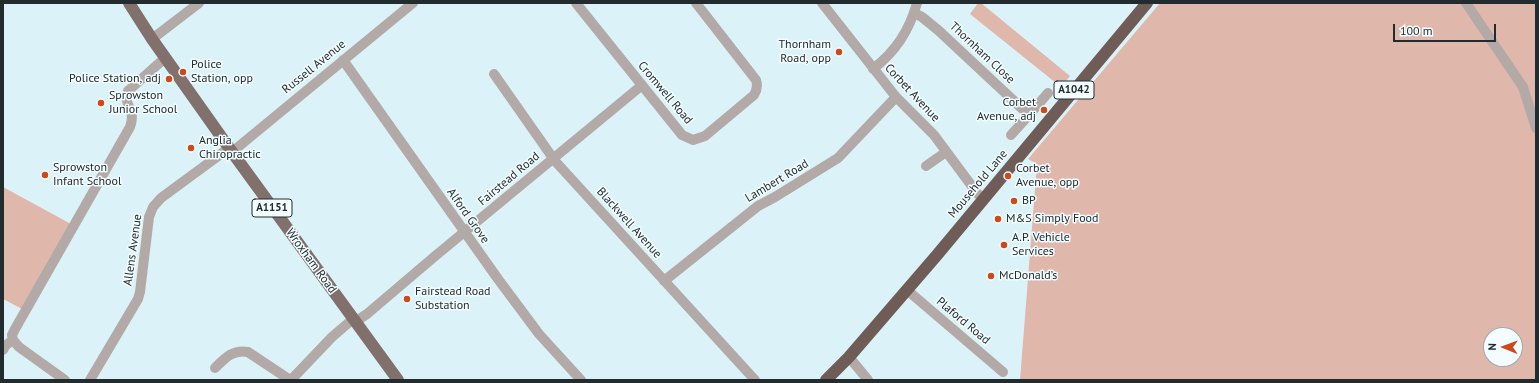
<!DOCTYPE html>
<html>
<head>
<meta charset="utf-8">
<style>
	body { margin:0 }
	#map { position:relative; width:1539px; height:383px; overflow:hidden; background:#dbf3f8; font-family:"PT Sans",sans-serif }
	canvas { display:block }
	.frame { position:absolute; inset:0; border:4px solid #222b2d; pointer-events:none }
	.north { position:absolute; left:1483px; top:327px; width:40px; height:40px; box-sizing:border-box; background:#f3fdff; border:1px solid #9fa9ab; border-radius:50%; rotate:271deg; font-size:11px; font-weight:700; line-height:16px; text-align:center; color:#222b2d }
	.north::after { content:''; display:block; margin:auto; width:14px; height:18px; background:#cf481a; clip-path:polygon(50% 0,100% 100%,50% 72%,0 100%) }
	.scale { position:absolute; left:1393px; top:24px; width:103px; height:18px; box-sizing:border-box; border:2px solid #222b2d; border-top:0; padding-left:5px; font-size:12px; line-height:14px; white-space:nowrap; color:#222b2d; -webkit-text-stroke:3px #f3fdff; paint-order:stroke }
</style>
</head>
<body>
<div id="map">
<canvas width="1539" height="383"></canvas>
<div class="frame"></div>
<div class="north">N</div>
<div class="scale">100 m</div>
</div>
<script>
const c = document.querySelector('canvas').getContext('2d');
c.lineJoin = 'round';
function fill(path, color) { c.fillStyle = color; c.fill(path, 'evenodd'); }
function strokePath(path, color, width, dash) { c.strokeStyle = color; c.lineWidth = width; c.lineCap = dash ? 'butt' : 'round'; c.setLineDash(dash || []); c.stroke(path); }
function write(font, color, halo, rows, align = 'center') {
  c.font = font + ' "PT Sans",sans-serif'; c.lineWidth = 3; c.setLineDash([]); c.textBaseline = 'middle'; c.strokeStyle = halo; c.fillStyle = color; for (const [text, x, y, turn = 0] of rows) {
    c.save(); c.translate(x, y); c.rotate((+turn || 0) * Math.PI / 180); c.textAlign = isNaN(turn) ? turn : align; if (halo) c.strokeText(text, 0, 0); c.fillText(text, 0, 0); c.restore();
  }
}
fill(new Path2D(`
	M978,3H981L1070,76L1061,87L970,14Z
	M1160,3H1536V380H1020L1037,164L1028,159ZM1491,335H1515V359H1491Z
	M3,187L71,224L22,309L3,299Z`), '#dfb7ab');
strokePath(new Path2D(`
	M576,3L682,135L693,140L705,136L754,95C757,90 758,86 756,80L696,3
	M822,3L896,97L934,135L977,193L983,199
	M1466,3L1523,87L1536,128
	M914,13L922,17L938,30L1029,115L1011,135
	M152,39L199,3
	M343,60L498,279L539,334L581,380
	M873,69C896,51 909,31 917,3
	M494,74L555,161L755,380
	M1029,115L1048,93
	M232,152L413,3
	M926,166L946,152
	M664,281L758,206L775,197L838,158L896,97
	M907,290L1003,372
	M355,322L367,314L434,257L641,86
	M13,340L19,347L65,380
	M3,350L6,345L13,340L12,335L15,329L130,127C137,108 122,106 128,91L165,58
	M849,357L868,380
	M215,368C225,358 233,349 248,352L290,380
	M90,380L138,299L140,292L149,217L153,207L161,198L229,148
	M291,380L332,337L353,319`), '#b3a9a6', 10);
strokePath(new Path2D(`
	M129,3L152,39L232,152L398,380`), '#81706b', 12);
strokePath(new Path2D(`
	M826,380L849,357L937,255L1147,3`), '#6f5c57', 12);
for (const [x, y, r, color] of [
	[839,52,4,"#cf481a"],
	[183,72,4,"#cf481a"],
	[169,79,4,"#cf481a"],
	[101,103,4,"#cf481a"],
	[1044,110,4,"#cf481a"],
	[191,148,4,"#cf481a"],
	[45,175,4,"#cf481a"],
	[1008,176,4,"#cf481a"],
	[1014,201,4,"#cf481a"],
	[998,219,4,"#cf481a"],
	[1004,245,4,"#cf481a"],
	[991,276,4,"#cf481a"],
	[407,299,4,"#cf481a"]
]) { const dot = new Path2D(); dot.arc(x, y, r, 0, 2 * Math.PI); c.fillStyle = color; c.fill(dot); strokePath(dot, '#f3fdff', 1.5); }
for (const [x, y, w] of [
	[1074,90,40],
	[272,208,40]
]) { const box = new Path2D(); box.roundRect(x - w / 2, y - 9, w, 18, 3); c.fillStyle = '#f3fdff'; c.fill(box); strokePath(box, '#222b2d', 1); }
write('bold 11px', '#222b2d', null, [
	["A1042",1074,90],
	["A1151",272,208]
]);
write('12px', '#222b2d', '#f3fdff', [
	["Thornham",831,45,"right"],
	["Road, opp",831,59,"right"],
	["Police",191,65],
	["Station, opp",191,79],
	["Police Station, adj",161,79,"right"],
	["Sprowston",109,96],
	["Junior School",109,110],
	["Corbet",1036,103,"right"],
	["Avenue, adj",1036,117,"right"],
	["Anglia",199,141],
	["Chiropractic",199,155],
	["Sprowston",53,168],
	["Infant School",53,182],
	["Corbet",1016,169],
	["Avenue, opp",1016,183],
	["BP",1022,201],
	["M&S Simply Food",1006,219],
	["A.P. Vehicle",1012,238],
	["Services",1012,252],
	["McDonald’s",999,276],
	["Fairstead Road",415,292],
	["Substation",415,306]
], 'left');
write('12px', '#222b2d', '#f3fdff', [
	["Thornham Close",982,53,43],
	["Russell Avenue",314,67,-39],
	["Cromwell Road",665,93,50],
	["Corbet Avenue",912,93,47],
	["Fairstead Road",509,179,-40],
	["Lambert Road",777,181,-31],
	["Mousehold Lane",978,184,-50],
	["Alford Grove",468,216,55],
	["Blackwell Avenue",629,223,48],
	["Allens Avenue",133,250,-82],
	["Wroxham Road",311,261,54],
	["Plaford Road",963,321,40]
]);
</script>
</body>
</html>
